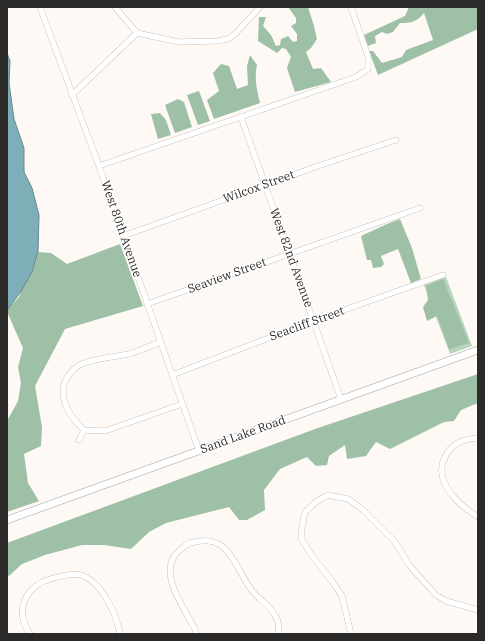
<!DOCTYPE html>
<html>
<head>
<meta charset="utf-8">
<style>
	body { margin:0 }
	#map { position:relative; width:485px; height:641px; overflow:hidden; background:#fef9f5; font-family:"IBM Plex Serif",serif }
	canvas { display:block }
	.frame { position:absolute; inset:0; border:8px solid #2c2a28; pointer-events:none }
</style>
</head>
<body>
<div id="map">
<canvas width="485" height="641"></canvas>
<div class="frame"></div>
</div>
<script>
const c = document.querySelector('canvas').getContext('2d');
c.lineJoin = 'round';
function fill(path, color) { c.fillStyle = color; c.fill(path, 'evenodd'); }
function strokePath(path, color, width, dash) { c.strokeStyle = color; c.lineWidth = width; c.lineCap = dash ? 'butt' : 'round'; c.setLineDash(dash || []); c.stroke(path); }
function write(font, color, halo, rows, align = 'center') {
  c.font = font + ' "IBM Plex Serif",serif'; c.lineWidth = 3; c.setLineDash([]); c.textBaseline = 'middle'; c.strokeStyle = halo; c.fillStyle = color; for (const [text, x, y, turn = 0] of rows) {
    c.save(); c.translate(x, y); c.rotate((+turn || 0) * Math.PI / 180); c.textAlign = isNaN(turn) ? turn : align; if (halo) c.strokeText(text, 0, 0); c.fillText(text, 0, 0); c.restore();
  }
}
fill(new Path2D(`
	M446,277L472,346L450,354L424,285Z`), '#b6d3bd');
fill(new Path2D(`
	M288,7H308L314,26L317,39L311,48L306,52L313,69L321,68L331,82L295,92L287,68L291,57L286,49L282,48L277,53L258,41L259,17H266L263,26L271,35L276,46L280,45L281,39L288,36L293,42L297,41V34L291,26L296,23V18Z
	M409,7H433L434,8L439,7H478V29L378,75L369,51H373L382,63L402,57L406,50L433,40L424,13C417,22 411,23 400,23L393,32L387,34L382,32L375,36L376,43L368,46L364,35L405,16Z
	M250,55L257,65C254,78 257,90 260,103L214,119L207,100L219,91L213,73L221,64L229,66L237,89L248,85L247,66Z
	M199,91L210,121L198,125L187,95Z
	M178,99L184,102L192,127L175,133L165,105Z
	M160,113L166,120L171,135L158,139L151,114Z
	M400,219L412,248L421,279L411,283L398,249L381,256L384,264L381,267L373,268L371,260H367L361,236L387,224Z
	M120,244L143,306L65,329L35,386L42,427L41,446L24,454L28,483L39,501L7,512V421L18,401L21,383L18,367L23,348L8,314V308L19,297L25,283L32,272L38,252L51,253L67,264Z
	M443,279L469,343L449,349L437,316L427,321L423,307L428,300L426,286Z
	M478,374V403L461,410L454,421L444,422L390,449L376,442L366,456L347,459L345,445L329,456L327,465L316,466L307,457L280,469L264,490L265,510L247,520H239L229,507L166,523L149,532L131,549L104,545H82L45,555L22,564L9,576L7,575V543L315,429Z`), '#9ec0a6');
const water = new Path2D(`
	M7,53L10,61L9,83L14,119L24,148V172L32,188L39,215L38,251L32,272L20,293L7,310Z`);
fill(water, '#7eaeb8');
strokePath(water, '#65868d', 1);
const minor = new Path2D(`
	M40,7L99,166L199,451
	M115,7L137,33L179,42L217,41L228,39L235,34L260,7
	M72,95L137,33
	M241,117L341,399
	M99,166L356,77L368,69V56L351,7
	M123,236L315,167L396,140
	M147,304L420,208
	M160,342C150,346 139,351 129,354C116,357 88,359 78,366C52,385 64,412 84,430L105,431L182,404
	M172,375L313,321L443,275
	M478,438C465,439 453,442 446,455C445,458 442,462 442,466C439,488 462,507 478,517
	M79,440L84,430
	M30,634C18,617 20,598 37,585C43,580 54,578 62,576C68,575 75,573 81,575C102,582 116,613 120,634
	M196,634L195,629C184,607 155,571 180,550C184,547 186,544 190,543C202,540 212,539 222,546C234,555 243,580 253,592C261,601 272,607 277,619C279,624 279,629 278,634
	M351,634L342,596L332,581L312,556L301,538L302,527L305,512L317,501L328,495L348,499L362,509L395,542L409,565L436,595L446,601L478,610`);
const major = new Path2D(`
	M7,520L478,350`);
strokePath(minor, '#a8a4a0', 6);
strokePath(major, '#a8a4a0', 8);
strokePath(minor, '#fff', 5.5);
strokePath(major, '#fff', 7);
write('12px', '#2c2a28', '#fff', [
	["Wilcox Street",259,187,-20],
	["West 80th Avenue",121,229,71],
	["West 82nd Avenue",291,258,70],
	["Seaview Street",227,276,-20],
	["Seacliff Street",307,324,-20],
	["Sand Lake Road",243,435,-20]
]);
</script>
</body>
</html>
